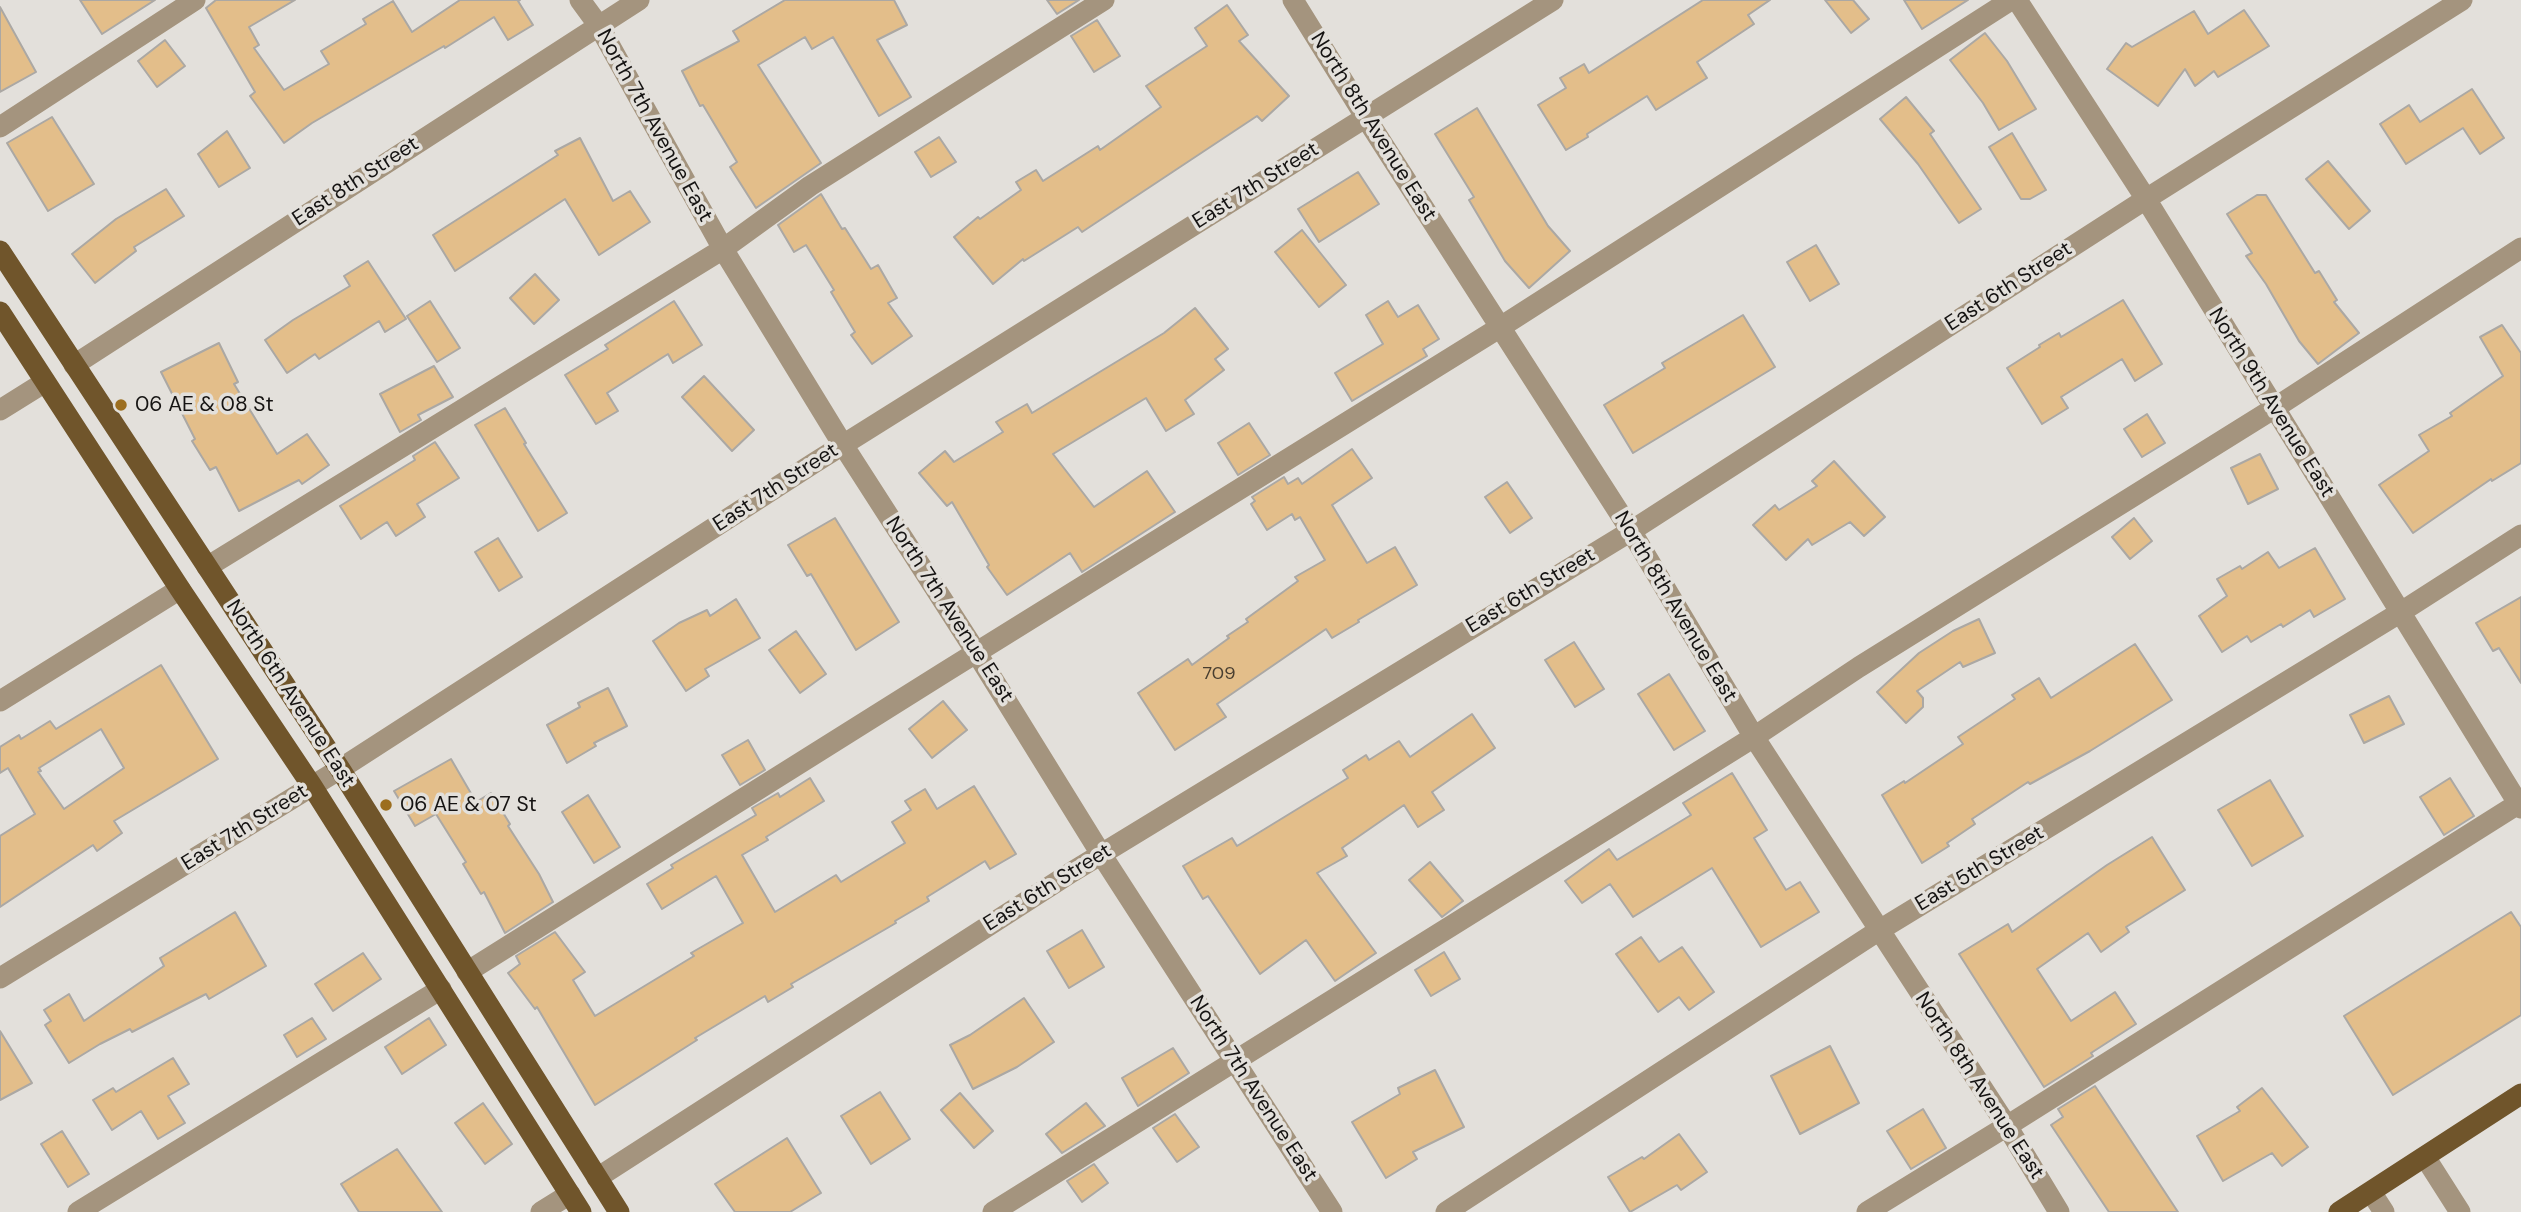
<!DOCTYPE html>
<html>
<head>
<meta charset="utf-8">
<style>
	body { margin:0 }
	canvas { display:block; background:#e3e0db }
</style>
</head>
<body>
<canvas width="2521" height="1212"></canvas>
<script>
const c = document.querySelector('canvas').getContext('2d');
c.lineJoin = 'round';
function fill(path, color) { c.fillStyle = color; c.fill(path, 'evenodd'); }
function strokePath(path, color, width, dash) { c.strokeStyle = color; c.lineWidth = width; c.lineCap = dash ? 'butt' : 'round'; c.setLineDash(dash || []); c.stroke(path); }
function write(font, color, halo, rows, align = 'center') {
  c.font = font + ' "DM Sans",sans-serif'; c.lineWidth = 7; c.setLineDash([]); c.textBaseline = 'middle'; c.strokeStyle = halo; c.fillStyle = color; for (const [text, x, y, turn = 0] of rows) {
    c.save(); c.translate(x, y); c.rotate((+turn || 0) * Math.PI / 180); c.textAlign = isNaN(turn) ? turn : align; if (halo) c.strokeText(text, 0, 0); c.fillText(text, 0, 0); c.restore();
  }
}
const building = new Path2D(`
	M80,0H155L102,34Z
	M216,0H295L249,27L259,45L254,48L284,90L329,64L321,51L366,24L363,19L393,1L412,32L460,0H520L518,1L533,25L508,40L494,17L445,48L444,46L312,123L284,143L250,96L255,92L206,8Z
	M785,0H894L907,25L877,40L911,97L879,116L833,37L812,49L805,37L758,65L821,163L756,208L730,167L737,162L703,105L700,106L682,71L739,41L733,31Z
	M1047,0H1079L1057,14Z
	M1703,0H1770L1748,15L1754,24L1697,62L1707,78L1656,110L1647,96L1587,134L1588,137L1566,150L1538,105L1566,88L1560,78L1584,64L1589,73Z
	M1825,0H1853L1869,19L1851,33Z
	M1904,0H1968L1922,29Z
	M1227,5L1248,35L1239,41L1289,96L1262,121L1257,116L1082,232L1078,227L1024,261L1023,259L993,284L954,237L978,217L980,219L1021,190L1016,182L1036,170L1043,181L1098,146L1100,150L1161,107L1146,86L1207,46L1195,28Z
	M0,7L36,72L0,92Z
	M2244,10L2269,46L2218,77L2214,71L2195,86L2185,69L2158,106L2107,69L2126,43L2132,47L2194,11L2208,34Z
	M1097,20L1120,56L1094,72L1071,36Z
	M1985,33L2007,61L2036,109L1999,130L1983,103L1950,60Z
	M165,40L185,66L157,87L138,61Z
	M2472,89L2504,138L2480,154L2463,128L2406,164L2380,124L2409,105L2420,122Z
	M1906,97L1934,131L1930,134L1981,209L1959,223L1918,164L1880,119Z
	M1477,108L1548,226L1570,251L1529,288L1505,261L1469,200L1474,197L1435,134Z
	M52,117L94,184L48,211L7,143Z
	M227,131L250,168L219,187L198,154Z
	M2012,133L2046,190L2030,199H2021L1989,147Z
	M939,137L956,162L931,177L915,152Z
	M580,138L613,201L630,191L650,222L599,255L565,199L455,271L433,235L558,155L555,151Z
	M2328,161L2370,211L2349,229L2306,179Z
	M1358,172L1379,204L1319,242L1298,209Z
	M166,189L184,216L134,247L136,251L95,283L72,254L116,219Z
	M821,194L842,229L845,228L871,269L878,265L897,298L888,303L912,336L872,364L851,335L855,332L831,292L834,290L806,245L794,252L778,225Z
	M2257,195H2266L2315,273L2319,271L2337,300L2334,302L2359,333L2318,364L2299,341L2266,284L2246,256L2252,253L2227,214Z
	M1302,230L1346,285L1319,307L1275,252Z
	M1816,245L1839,284L1810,301L1787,262Z
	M368,261L406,319L385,332L379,321L319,359L315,354L287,373L265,340L293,320L350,286L344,276Z
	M535,274L559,300L534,324L510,298Z
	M2123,300L2162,364L2135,381L2122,359L2061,397L2068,408L2042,424L2007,368L2040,347L2039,345L2059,333L2061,337Z
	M430,301L460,348L437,362L407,316Z
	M674,301L702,345L673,363L668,354L607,393L618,411L596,424L565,375L608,349L605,345Z
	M1388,301L1398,317L1418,305L1439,339L1423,349L1427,356L1352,401L1335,373L1383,344L1366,315Z
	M1195,308L1228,349L1215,359L1224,370L1185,400L1194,414L1166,431L1146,398L1053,454L1094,507L1147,471L1175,512L1082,572L1070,553L1007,595L987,567L989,565L952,502L947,506L919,473L945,451L954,462L1003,432L996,422L1027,404L1032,413L1164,333Z
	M1743,315L1775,367L1633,453L1604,405L1665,368L1662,363Z
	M2502,325L2521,353V463L2492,481L2491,479L2413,533L2379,485L2429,451L2419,435L2452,416L2450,413L2503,376L2480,337Z
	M219,343L238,382L234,384L277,454L307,434L329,465L302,484L299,480L239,511L216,467L210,470L192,441L195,439L161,372Z
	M434,366L453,397L418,415L421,420L400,432L380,394Z
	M704,376L754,430L732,451L682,397Z
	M505,408L526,443L524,444L567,513L538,531L475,425Z
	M2147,414L2165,443L2142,457L2124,429Z
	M1249,423L1270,455L1238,475L1218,443Z
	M435,442L459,478L417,504L425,517L396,536L387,522L361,539L340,506L415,460L413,456Z
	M1352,449L1372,478L1332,505L1367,563L1395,547L1417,585L1358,620L1359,622L1332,638L1326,629L1217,704L1226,717L1175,750L1138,693L1188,659L1192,665L1229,638L1227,636L1248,622L1246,619L1298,581L1295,577L1325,560L1300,517L1295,520L1292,514L1267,530L1251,504L1255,501L1252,497L1284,477L1288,484L1298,478L1302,484Z
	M2260,454L2278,489L2248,504L2231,468Z
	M1834,461L1885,517L1864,536L1850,522L1812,545L1808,539L1786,560L1753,525L1775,505L1779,510L1817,486L1812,481Z
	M1507,482L1532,518L1510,533L1485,497Z
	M835,518L899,622L856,650L811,574L807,576L788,545Z
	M2134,518L2152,541L2130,559L2112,537Z
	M498,538L522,577L499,591L475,552Z
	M2315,548L2345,599L2314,617L2310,610L2283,627L2281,624L2251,642L2247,636L2222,652L2199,616L2227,596L2217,579L2240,566L2242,569L2268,552L2279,568Z
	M2521,597V683L2499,648L2493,651L2476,623Z
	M736,599L760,638L705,669L709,676L686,691L653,641L679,623L707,610L710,616Z
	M1979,619L1995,653L1963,667L1960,662L1917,691L1923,698V707L1906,723L1877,692L1919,653L1953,631Z
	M796,631L826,674L800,693L769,650Z
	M1574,642L1604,689L1575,707L1545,660Z
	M2135,644L2172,700L2090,751L2030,784L2028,782L1972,819L1975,824L1947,843L1949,846L1922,863L1882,795L1904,781L1905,783L1963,744L1958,737L2015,699L2012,695L2039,678L2051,698Z
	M161,665L218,759L114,821L122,833L97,851L93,845L0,907V836L35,814L8,768L0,773V747L19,735L21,739L50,721L56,729ZM101,729L124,768L64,809L38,772L41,771L39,768Z
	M1669,674L1705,731L1674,750L1638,694Z
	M608,688L627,726L594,743L596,746L567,763L547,725L580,707L578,703Z
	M2389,696L2404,724L2364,743L2350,715Z
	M943,701L967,730L932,758L909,729Z
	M1472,714L1495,748L1432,792L1444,810L1418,827L1404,805L1342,848L1347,856L1317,873L1376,953L1335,981L1306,940L1260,974L1208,896L1203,899L1183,866L1232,838L1237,846L1348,778L1343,770L1366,755L1369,760L1399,741L1410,757Z
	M748,740L765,770L740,785L722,755Z
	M451,759L476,802L491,793L510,824L508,826L539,874L553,902L505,933L484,892L481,894L463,864L466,862L436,814L415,826L394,791Z
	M1732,773L1767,830L1754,838L1786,890L1800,882L1819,912L1761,947L1712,868L1633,917L1610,884L1582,903L1565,881L1609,849L1617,860L1691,815L1683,803Z
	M810,778L824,801L766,837L768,840L742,855L775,912L836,875L841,882L905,843L892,822L911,810L905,801L925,789L937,809L974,786L1016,854L990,869L985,861L927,897L929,901L895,921L896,923L791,984L793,987L768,1002L765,996L695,1038L697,1040L595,1105L537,1007L535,1009L508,973L520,964L516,956L555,932L585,972L573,980L595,1016L694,956L691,953L743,923L716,876L662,909L647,884L673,868L671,865L756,815L752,808L778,793L780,797Z
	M2450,778L2474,816L2444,835L2420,797Z
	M2270,780L2303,836L2252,866L2218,810Z
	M588,795L620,847L594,863L562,812Z
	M2152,837L2185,890L2126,927L2129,932L2101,952L2088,933L2037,969L2071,1021L2115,992L2136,1024L2091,1053L2093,1056L2044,1087L1959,954L2008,924L2012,932L2107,865Z
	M1430,862L1463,901L1442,917L1409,880Z
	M235,912L266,966L209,999L206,994L132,1032L130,1029L100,1044L69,1063L45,1025L51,1021L44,1010L69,994L84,1021L164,966L160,958Z
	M2511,912L2521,927V1015L2393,1095L2344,1016Z
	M1082,930L1104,967L1069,988L1047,951Z
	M1641,937L1659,962L1682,947L1714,992L1689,1010L1679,997L1658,1012L1616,954Z
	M1444,952L1460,979L1431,996L1415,970Z
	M363,953L381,979L333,1011L315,984Z
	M1024,998L1054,1042L1017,1067L973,1089L950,1045L970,1035Z
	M312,1018L326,1039L297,1057L284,1035Z
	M429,1018L446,1045L402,1074L385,1047Z
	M0,1031L32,1083L0,1100Z
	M1830,1046L1859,1103L1800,1134L1771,1076Z
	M1173,1048L1189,1073L1138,1106L1122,1078Z
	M173,1058L189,1084L168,1096L185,1123L158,1139L141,1111L112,1130L93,1100L113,1088L116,1092Z
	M1435,1070L1464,1127L1413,1152L1417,1159L1386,1178L1352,1122L1400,1094L1398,1088Z
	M2095,1086L2178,1212H2109L2051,1125L2063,1117L2058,1109Z
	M2262,1088L2308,1147L2282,1166L2272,1153L2223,1181L2197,1136L2240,1111L2237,1107Z
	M880,1092L910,1139L871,1164L841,1116Z
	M960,1093L993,1131L974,1148L941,1110Z
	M483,1103L512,1144L485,1164L455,1123Z
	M1086,1103L1105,1126L1062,1153L1046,1134Z
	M1923,1109L1946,1148L1911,1169L1887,1131Z
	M1175,1114L1199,1147L1177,1162L1153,1128Z
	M62,1131L89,1174L68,1187L41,1144Z
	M1679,1134L1707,1172L1681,1190L1677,1185L1630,1212L1608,1177L1642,1157L1644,1159Z
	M787,1138L821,1193L790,1212H735L715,1184Z
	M397,1149L442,1212H359L341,1184Z
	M1094,1164L1108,1183L1082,1202L1067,1181Z`);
fill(building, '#e3be8a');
strokePath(building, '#aba8a4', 2);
strokePath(new Path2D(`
	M580,0L599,26L723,249L843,445L976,652L1101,854L1332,1212
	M1293,0L1366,118L1631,531L1754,737L2007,1126L2059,1212
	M2017,0L2146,199L2521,808
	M0,127L195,0
	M74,365L639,0
	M0,410L45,382
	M207,567L723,249L810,186L1104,0
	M0,701L180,589
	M467,972L945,672L1499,328L2011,0
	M0,978L340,769L814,463L1553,0
	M2425,1157L2460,1212
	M597,1178L1072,872L1631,531L2146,199L2462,0
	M2371,1192L2384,1212
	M78,1212L441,989
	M541,1212L570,1194
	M993,1212L1754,737L1859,667L2273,409L2521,248
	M1446,1212L1878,931L2401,612L2521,535
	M1867,1212L2007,1126L2521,802`), '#a4947e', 21);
strokePath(new Path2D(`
	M0,251L340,769L619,1212
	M0,312L180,589L312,786L581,1212
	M2339,1212L2521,1094`), '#70552b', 21);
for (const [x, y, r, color] of [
	[121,405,7,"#9c6e1f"],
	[386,805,7,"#9c6e1f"]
]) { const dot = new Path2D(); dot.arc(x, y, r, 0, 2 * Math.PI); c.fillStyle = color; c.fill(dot); strokePath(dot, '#e3e0db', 2.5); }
write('18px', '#483e30', null, [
	["709",1219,674]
]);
write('21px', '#151312', '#e3e0db', [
	["North 7th Avenue East",654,126,61],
	["North 8th Avenue East",1373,127,58],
	["East 8th Street",356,182,-33],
	["East 7th Street",1256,186,-32],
	["East 6th Street",2009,287,-33],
	["North 9th Avenue East",2271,403,58],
	["East 7th Street",776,488,-33],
	["East 6th Street",1531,591,-31],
	["North 8th Avenue East",1675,607,59],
	["North 7th Avenue East",949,610,57],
	["North 6th Avenue East",290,694,57],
	["East 7th Street",245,828,-32],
	["East 5th Street",1980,869,-31],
	["East 6th Street",1048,888,-32],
	["North 8th Avenue East",1979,1086,57],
	["North 7th Avenue East",1253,1089,57]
]);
write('21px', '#151312', '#e3e0db', [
	["06 AE & 08 St",135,405],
	["06 AE & 07 St",400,805]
], 'left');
</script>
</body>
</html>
